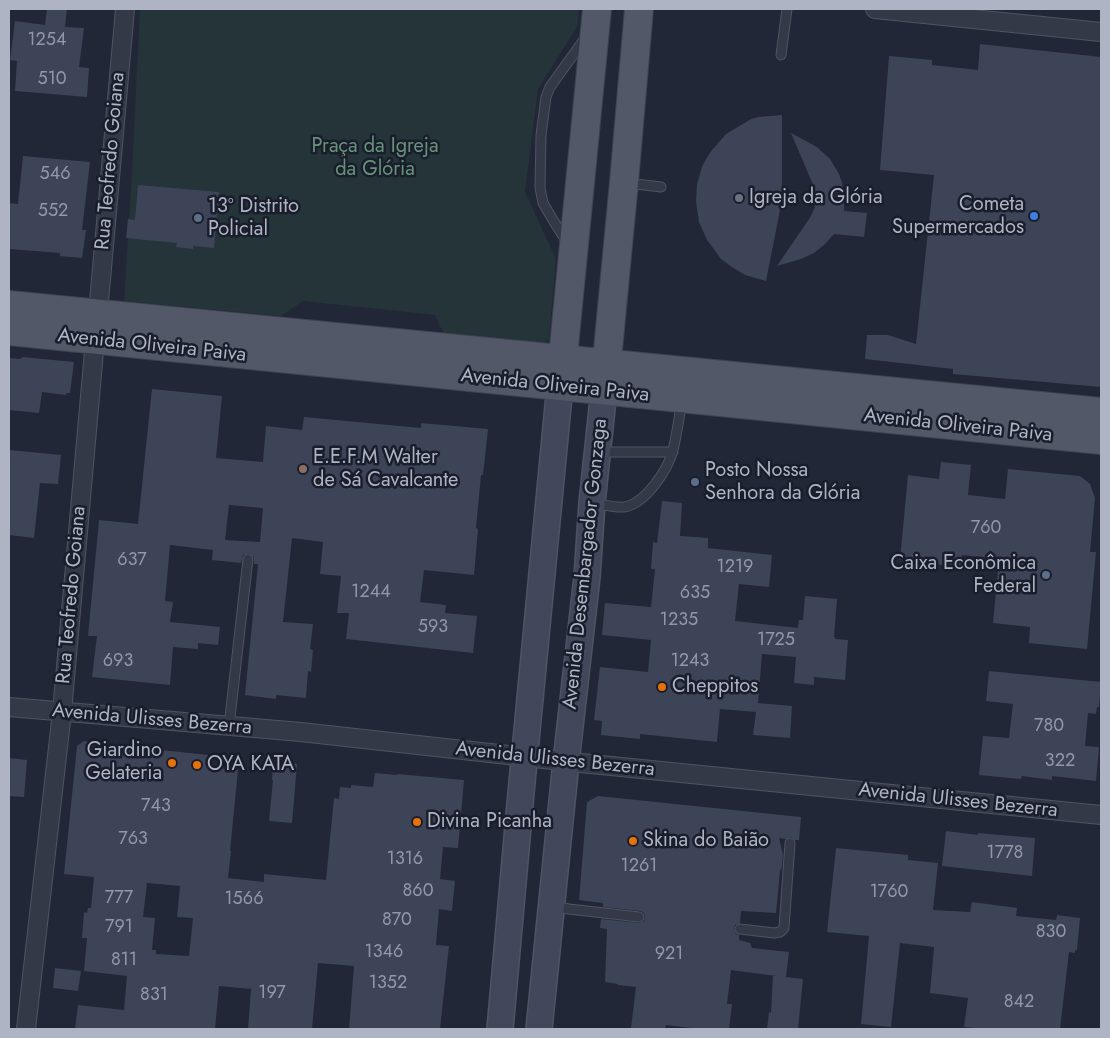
<!DOCTYPE html>
<html>
<head>
<meta charset="utf-8">
<style>
	body { margin:0 }
	#map { position:relative; width:1110px; height:1038px; overflow:hidden; background:#212737; font-family:Jost,sans-serif }
	canvas { display:block }
	.frame { position:absolute; inset:0; border:10px solid #afb4c4; pointer-events:none }
</style>
</head>
<body>
<div id="map">
<canvas width="1110" height="1038"></canvas>
<div class="frame"></div>
</div>
<script>
const c = document.querySelector('canvas').getContext('2d');
c.lineJoin = 'round';
function fill(path, color) { c.fillStyle = color; c.fill(path, 'evenodd'); }
function strokePath(path, color, width, dash) { c.strokeStyle = color; c.lineWidth = width; c.lineCap = dash ? 'butt' : 'round'; c.setLineDash(dash || []); c.stroke(path); }
function write(font, color, halo, rows, align = 'center') {
  c.font = font + ' Jost,sans-serif'; c.lineWidth = 5; c.setLineDash([]); c.textBaseline = 'middle'; c.strokeStyle = halo; c.fillStyle = color; for (const [text, x, y, turn = 0] of rows) {
    c.save(); c.translate(x, y); c.rotate((+turn || 0) * Math.PI / 180); c.textAlign = isNaN(turn) ? turn : align; if (halo) c.strokeText(text, 0, 0); c.fillText(text, 0, 0); c.restore();
  }
}
fill(new Path2D(`
	M140,9H579L577,27L538,89L525,192L556,259L549,338L543,344L536,347L444,333L441,328L435,315L303,301L281,316L124,301L132,171Z`), '#243439');
fill(new Path2D(`
	M47,9H67L65,27L84,28L79,67L89,68L87,97L15,91L17,61L10,60L15,21L45,25Z
	M980,44L1101,57V387L953,374V369L865,359L867,335H888L916,344L934,175L880,170L889,56L932,60V65L978,70Z
	M782,115V200L766,281L745,275L732,267L721,259L713,248L707,240L699,222L696,202L697,184L702,167L706,159L712,150L726,134L751,119L759,117Z
	M791,133L817,147L830,159L839,174L842,182L844,195V211L867,213L864,237L834,234L824,245L814,253L801,259L777,266L811,216L815,207V202L814,187Z
	M23,156L90,162L82,230H86L82,258L60,256V253L9,249V203L18,204Z
	M138,185L219,192L214,248L193,246V249L176,247L177,243L126,238L128,219L135,220Z
	M22,357L74,362L70,393H67L66,395L42,392L39,413L9,410V358L21,359Z
	M152,389L222,396L216,458L263,462L266,426L302,430L304,417L421,428V423L488,429L483,475H481L476,528L478,529L474,575L424,570L420,602L446,605L445,613L477,616L473,653L346,639L349,613H337L341,576L320,574L323,542L292,538L283,622L313,624L310,649L313,650L311,672L308,671L306,698L276,695V699L245,695L258,564H254V557L249,553L243,555L241,563L212,560L213,550L170,545L165,601L173,602L170,622L220,627L218,645L198,643V649L173,647L170,685L92,677L97,636H88L99,520L138,524ZM229,505L263,508L260,542L225,540Z
	M9,450L61,455L58,484L40,483L34,538L9,535Z
	M941,462L971,465L968,495L1005,499L1008,469L1080,476L1090,484L1095,498L1090,552H1096L1087,649L1029,643L1030,627L993,623L999,559L962,555L961,567L900,560L908,475L939,479Z
	M662,501L682,503L680,536L708,538V548L772,555L769,587L739,584L735,621L798,628L799,620H803L805,596L837,599L834,637H835V639L848,640L845,680L814,677V685L794,683L796,657L762,654L758,703L792,706L790,738L753,735L756,712L720,709L717,742L640,734V739L601,735L602,721L594,720L600,667L648,672L651,640L602,635L605,603L651,607L655,569H651L653,542L657,543Z
	M989,671L1101,682L1099,707H1097L1096,714L1088,713L1085,746L1099,747L1096,781L1052,776V780L1022,776L1021,779L979,775L983,736L1009,738L1013,704L986,701Z
	M84,741L107,744V746H111V748L160,753L161,750L208,755L207,767L238,770L230,851H231L228,878L264,882V874L326,880L334,798L339,799L340,787L351,788V785L373,787L375,773L397,775V774L464,780L458,848L443,847L440,879L455,881L452,911L439,909L436,945L449,946L440,1029H349L354,966L318,963L312,1029H248L251,989L219,986L215,1029H75L78,1005L124,1010L127,976L84,971L87,938H82L84,912L87,913L88,908H91L94,877L64,874L77,746ZM147,883L180,886L177,917L193,918L189,956L156,954V950H152L155,918L143,917Z
	M9,758L27,760L24,797L9,796Z
	M273,762L297,764L292,823L269,821L273,780H272Z
	M598,796L801,817L799,840H795L791,837L786,839L779,838L783,855L782,867L780,871L776,913L741,911L740,923L735,925L734,929L736,934L739,935V940L750,943L752,948L789,952L786,977L803,979L798,1029H767L769,1012L771,1013L773,975L776,976L731,970L727,1004H732L729,1029H700L666,1025L665,1029H632V1028H631L636,987L618,985V984L605,982L607,929L600,928L601,919L639,923L644,921L645,915L643,912L640,911L603,907V903L579,900L587,802Z
	M946,831L978,835V833L1035,838L1032,876L942,866Z
	M836,848L908,855V860L938,863L933,910L970,912L972,902L1017,908L1016,916L1056,920L1057,915L1080,918L1077,950H1075V953L1069,952L1060,1029H988L964,1027L968,998L930,993L934,947L900,943L891,1027L861,1024L869,936L827,932Z
	M55,968L81,971L78,991L53,988Z`), '#3d4457');
const lane = new Path2D(`
	M781,55L787,9
	M627,183L661,187
	M567,242L553,220L543,203L540,188L541,135L546,97L550,87L586,37
	M598,452H673
	M593,503C602,504 615,508 624,507C645,504 668,470 673,450C677,434 679,417 682,401
	M229,726L248,559
	M552,906L569,909L639,917
	M740,929L774,933L780,932L784,928L790,843`);
const street = new Path2D(`
	M875,9L1101,32
	M98,313L125,9
	M9,707L301,732L571,762L1101,815
	M26,1029L62,712L95,340`);
const secondary = new Path2D(`
	M500,1029L521,793L560,385
	M539,1029L566,762L587,577L592,503L604,390`);
const primary = new Path2D(`
	M9,305C373,340 737,376 1101,412
	M9,331L1101,440
	M561,377L597,9
	M605,381L624,182L639,9`);
strokePath(lane, '#4f5463', 11);
strokePath(street, '#4f5463', 20);
strokePath(secondary, '#4f5463', 28);
strokePath(primary, '#3e4251', 30);
strokePath(lane, '#343948', 9);
strokePath(street, '#343948', 18);
strokePath(secondary, '#42475b', 25);
strokePath(primary, '#525868', 28);
for (const [x, y, r, color] of [
	[739,198,5,"#6b7280"],
	[1034,216,5,"#3f7fe0"],
	[198,218,5,"#5c6f8a"],
	[303,469,5,"#8d6e63"],
	[695,482,5,"#5c6f8a"],
	[1046,575,5,"#5c6f8a"],
	[662,687,5,"#e8710a"],
	[172,763,5,"#e8710a"],
	[197,765,5,"#e8710a"],
	[417,822,5,"#e8710a"],
	[633,841,5,"#e8710a"]
]) { const dot = new Path2D(); dot.arc(x, y, r, 0, 2 * Math.PI); c.fillStyle = color; c.fill(dot); strokePath(dot, '#1a1e2c', 2); }
write('18px', '#9298a9', null, [
	["1254",47,41],
	["510",52,80],
	["546",55,175],
	["552",53,212],
	["760",986,529],
	["637",132,561],
	["1219",735,568],
	["1244",371,593],
	["635",695,594],
	["1235",679,621],
	["593",433,628],
	["1725",776,641],
	["693",118,662],
	["1243",690,662],
	["780",1049,727],
	["322",1060,762],
	["743",156,807],
	["763",133,840],
	["1778",1005,854],
	["1316",405,860],
	["1261",639,867],
	["860",418,892],
	["1760",889,893],
	["777",119,899],
	["1566",244,900],
	["870",397,921],
	["791",119,928],
	["830",1051,933],
	["1346",384,953],
	["921",669,955],
	["811",124,961],
	["1352",388,984],
	["197",272,994],
	["831",154,996],
	["842",1019,1003]
]);
write('20px', '#679479', '#1a1e2c', [
	["Praça da Igreja",375,147],
	["da Glória",375,170]
]);
write('20px', '#afb4c4', '#1a1e2c', [
	["Rua Teofredo Goiana",111,161,-85],
	["Avenida Oliveira Paiva",152,346,6],
	["Avenida Oliveira Paiva",555,386,6],
	["Avenida Oliveira Paiva",958,426,6],
	["Avenida Desembargador Gonzaga",586,564,-84],
	["Rua Teofredo Goiana",72,595,-85],
	["Avenida Ulisses Bezerra",152,720,5],
	["Avenida Ulisses Bezerra",555,760,6],
	["Avenida Ulisses Bezerra",958,801,6]
]);
write('20px', '#afb4c4', '#1a1e2c', [
	["Igreja da Glória",749,198],
	["Cometa",1024,205,"right"],
	["Supermercados",1024,228,"right"],
	["13º Distrito",208,207],
	["Policial",208,230],
	["E.E.F.M Walter",313,458],
	["de Sá Cavalcante",313,481],
	["Posto Nossa",705,471],
	["Senhora da Glória",705,494],
	["Caixa Econômica",1036,564,"right"],
	["Federal",1036,587,"right"],
	["Cheppitos",672,687],
	["Giardino",162,751,"right"],
	["Gelateria",162,774,"right"],
	["OYA KATA",207,765],
	["Divina Picanha",427,822],
	["Skina do Baião",643,841]
], 'left');
</script>
</body>
</html>
